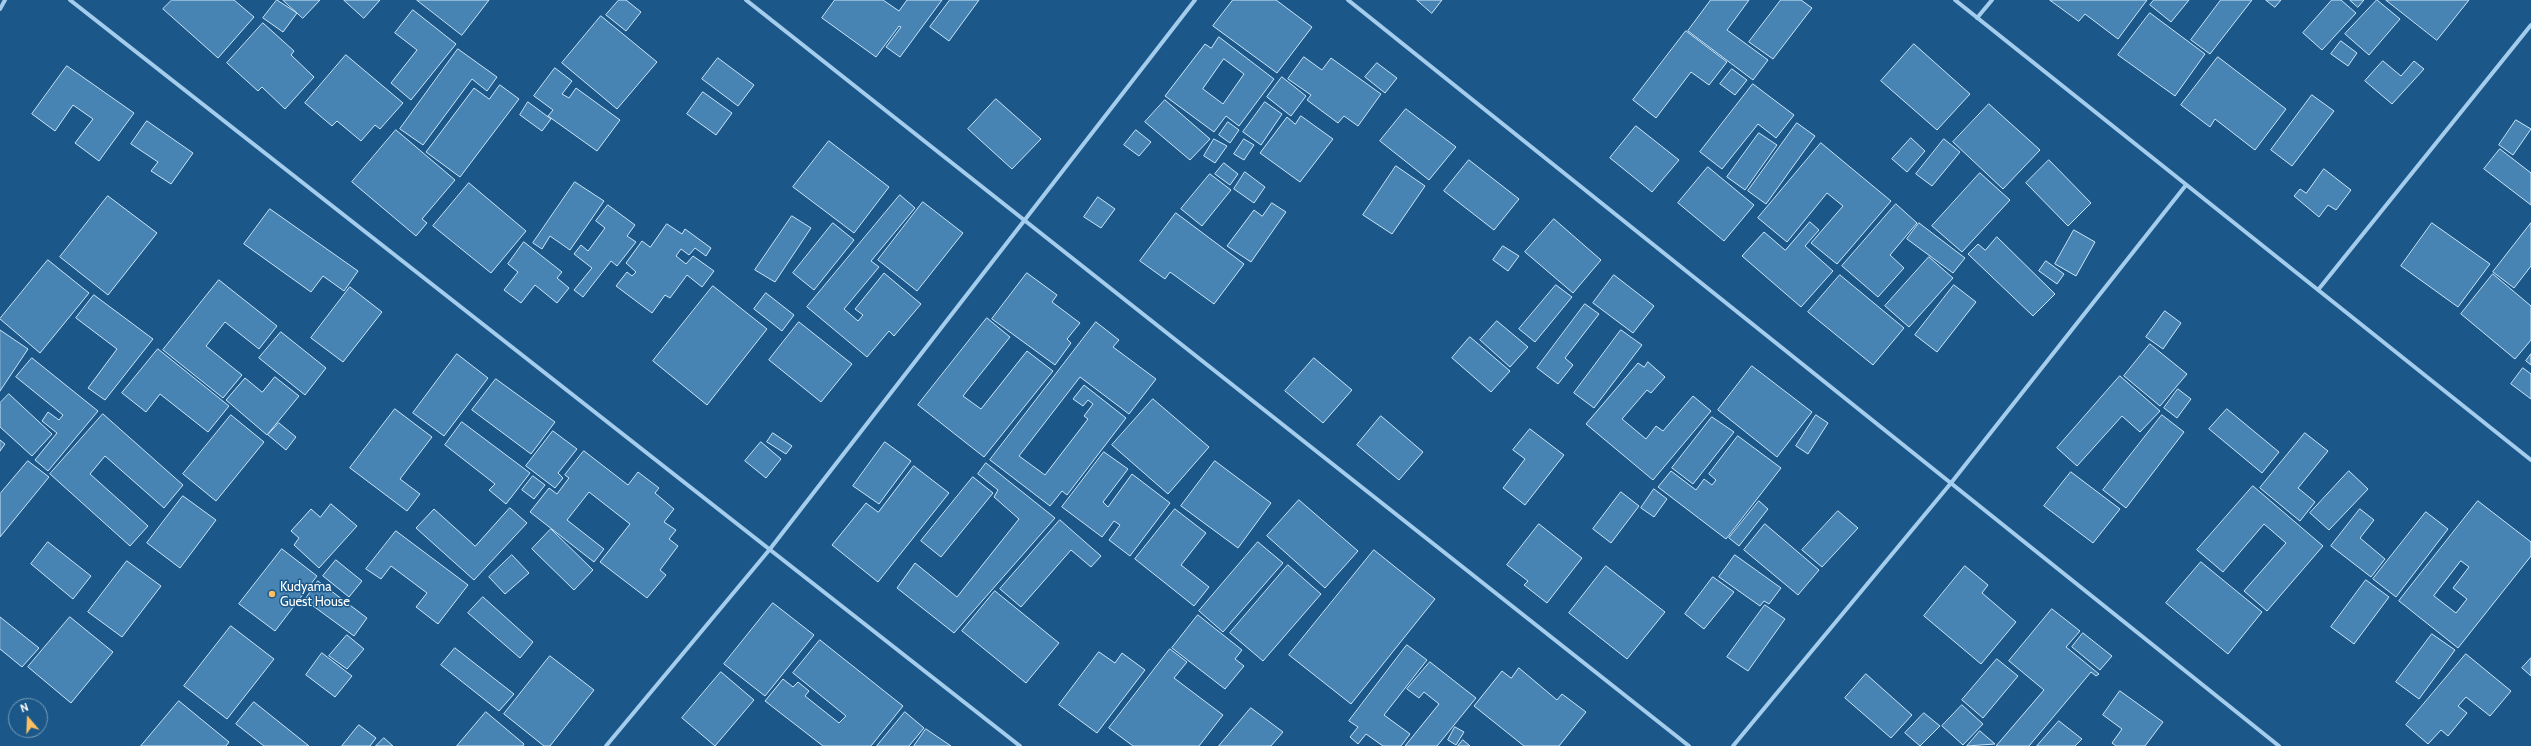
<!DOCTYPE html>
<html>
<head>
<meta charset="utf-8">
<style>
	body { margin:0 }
	#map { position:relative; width:2531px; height:746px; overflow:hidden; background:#1b5889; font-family:Cabin,sans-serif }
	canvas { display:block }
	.north { position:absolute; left:8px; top:698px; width:40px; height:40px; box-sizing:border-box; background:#1b5889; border:1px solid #769bb8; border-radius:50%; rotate:341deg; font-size:11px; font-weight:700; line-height:16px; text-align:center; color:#fff }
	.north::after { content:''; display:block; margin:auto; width:14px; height:18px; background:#febf61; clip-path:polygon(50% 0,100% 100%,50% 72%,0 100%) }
</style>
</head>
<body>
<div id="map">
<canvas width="2531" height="746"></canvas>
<div class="north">N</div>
</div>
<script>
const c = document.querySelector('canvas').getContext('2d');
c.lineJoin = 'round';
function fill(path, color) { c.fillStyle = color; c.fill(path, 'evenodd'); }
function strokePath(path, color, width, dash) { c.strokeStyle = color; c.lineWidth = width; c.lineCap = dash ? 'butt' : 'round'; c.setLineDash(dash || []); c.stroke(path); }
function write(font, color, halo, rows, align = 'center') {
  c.font = font + ' Cabin,sans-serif'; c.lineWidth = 3; c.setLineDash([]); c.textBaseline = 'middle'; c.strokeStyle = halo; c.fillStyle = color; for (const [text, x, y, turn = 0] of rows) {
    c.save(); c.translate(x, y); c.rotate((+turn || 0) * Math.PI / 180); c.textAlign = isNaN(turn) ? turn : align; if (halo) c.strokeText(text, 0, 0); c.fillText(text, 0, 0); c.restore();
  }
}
const building = new Path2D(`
	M172,0H234L254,17L218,58L163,9Z
	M277,0L297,13L283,32L263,18Z
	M283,0H320L303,18Z
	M344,0H380L364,18Z
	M417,0H489L462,35Z
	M619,0H626L641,12L626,31L606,15Z
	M835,0H883L899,11L907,0H942L900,57L886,47L901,27L899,26L876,57L822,18Z
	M950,0H979L949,41L930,27Z
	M1233,0H1276L1312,27L1277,73L1213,26Z
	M1417,0H1442L1432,13Z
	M1711,0H1749L1727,30L1768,60L1753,80L1688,31Z
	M1781,0H1801L1812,8L1773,59L1749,42Z
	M2050,0H2147L2118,39L2085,14L2079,21Z
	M2154,0H2189L2171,22L2150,5Z
	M2221,0H2252L2210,54L2191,40Z
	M2266,0H2281L2275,7Z
	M2332,0H2341L2356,13L2322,50L2303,33Z
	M2350,0H2364L2358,7Z
	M2377,0L2400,19L2369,55L2345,34Z
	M2386,0H2469L2437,40Z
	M413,10L456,44L411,100L391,83L417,50L395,33Z
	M2150,13L2205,54L2175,96L2118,55Z
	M601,16L657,62L617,109L562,63Z
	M263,23L294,51L291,55L314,77L285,109L262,87L258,91L227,63Z
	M1686,31L1727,62L1709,85L1691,72L1656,118L1633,100Z
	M1219,37L1274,79L1239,126L1226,116L1214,132L1165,96L1205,44L1211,48ZM1224,59L1244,74L1223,104L1203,89Z
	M2341,41L2357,53L2348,66L2331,54Z
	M1914,44L1970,94L1937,130L1881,81Z
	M458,49L497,77L487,91L472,79L423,145L400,129Z
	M346,55L403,103L380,129L375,125L361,141L337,121L332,126L305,103Z
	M1304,57L1322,70L1331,58L1381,94L1358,126L1344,116L1338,123L1307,100L1311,95L1288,79Z
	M2218,57L2286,109L2255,150L2215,119L2210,127L2181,105Z
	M718,58L754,85L738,106L702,79Z
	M2383,61L2401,76L2414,61L2424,69L2392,104L2365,81Z
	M1377,63L1397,78L1385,93L1365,77Z
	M67,66L134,113L99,161L75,143L93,119L73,105L55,131L32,114Z
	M555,68L572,81L562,94L569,98L576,88L620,120L597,151L548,116L553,110L534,96Z
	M1732,69L1747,80L1735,95L1720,84Z
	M1282,77L1306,96L1291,116L1267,97Z
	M1753,84L1794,115L1776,138L1758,124L1722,169L1700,152Z
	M500,85L519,99L460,177L426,152L474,88L489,99Z
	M703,92L732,113L716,135L687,114Z
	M2312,95L2334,111L2292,166L2271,150Z
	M996,99L1041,139L1012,169L968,129Z
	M1165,100L1210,139L1190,160L1145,122Z
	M528,102L551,119L542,131L520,115Z
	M1265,102L1282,114L1261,145L1243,132Z
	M1989,104L2040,150L2003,189L1953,142Z
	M1406,109L1456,147L1429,180L1380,141Z
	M1301,116L1333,139L1300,182L1260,153L1287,117L1295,124Z
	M2516,120L2531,129L2513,155L2499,145Z
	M147,121L193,153L171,184L151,171L158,162L131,144Z
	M1228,122L1239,130L1230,143L1219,135Z
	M1797,123L1815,136L1766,204L1748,191Z
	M1636,126L1679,160L1652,192L1610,158Z
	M396,130L455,180L422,219L427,223L416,236L352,182Z
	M1136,130L1151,142L1139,156L1124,145Z
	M1759,133L1777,145L1745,190L1727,177Z
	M1911,138L1925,151L1907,172L1892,159Z
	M1214,139L1227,146L1215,163L1204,156Z
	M1244,139L1254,145L1244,160L1234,154Z
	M1944,139L1960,152L1932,186L1916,174Z
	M829,141L889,187L854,233L793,187Z
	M1821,143L1891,201L1837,264L1811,243L1843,206L1827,193L1787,242L1758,218Z
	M2500,149L2531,173V205L2484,169Z
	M1469,160L1519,199L1494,230L1444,191Z
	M2049,160L2091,203L2068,226L2026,183Z
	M1224,163L1238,174L1230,185L1215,174Z
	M1396,166L1425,186L1392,234L1363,215Z
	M1708,167L1754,205L1724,241L1678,203Z
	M2324,169L2351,190L2336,210L2328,205L2319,217L2294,196L2300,189L2306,193Z
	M1245,172L1265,187L1254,203L1234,189Z
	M1980,173L2010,200L1962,252L1932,226Z
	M1210,174L1231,190L1202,226L1181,209Z
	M575,182L604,201L570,250L550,236L542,249L533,243Z
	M469,183L526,231L491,273L433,226Z
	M900,195L915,208L871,261L879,267L844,309L858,321L863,315L855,309L884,273L921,304L894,336L889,331L867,357L807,307Z
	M108,196L157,233L108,295L60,257Z
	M1098,197L1115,209L1101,228L1084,217Z
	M923,202L963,233L917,291L878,260Z
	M1272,203L1286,212L1251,262L1227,246L1254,210L1262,216Z
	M1896,204L1917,223L1890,255L1904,268L1878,297L1842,266Z
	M608,205L635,225L627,236L636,242L617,266L611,261L583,297L574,290L592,268L574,254L581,245L588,251L605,228L596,221Z
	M270,209L358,271L344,291L323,276L311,292L244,244Z
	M1176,213L1244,264L1214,304L1170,272L1165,279L1140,261Z
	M792,216L811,228L775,282L755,270Z
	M1554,219L1601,260L1573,293L1525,252Z
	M1810,222L1819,230L1805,246L1833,271L1801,307L1742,256L1764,232L1785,250Z
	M833,223L854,240L814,290L793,273Z
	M1919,223L1965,258L1953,273L1907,239Z
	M2432,223L2490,264L2458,307L2401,266Z
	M2531,223V266L2514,288L2493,272Z
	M667,224L682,234L685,229L711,248L706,256L695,248L689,255L681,249L676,256L686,264L693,256L714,271L702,287L687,275L670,298L665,295L652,313L616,286L627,272L632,276L636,272L626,263L642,241L650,247Z
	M2074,230L2095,242L2076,276L2055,264Z
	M1997,237L2055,294L2033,316L1968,254L1978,244L1985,250Z
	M524,242L562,272L557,278L569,288L557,303L535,285L521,303L504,290L518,272L508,264Z
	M1503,246L1519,256L1508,271L1493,260Z
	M1929,257L1953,278L1909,327L1885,306Z
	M48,260L89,293L40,353L0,319Z
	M2046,261L2064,274L2057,284L2039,271Z
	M1027,273L1057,295L1052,302L1080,323L1067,339L1071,343L1055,365L992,319Z
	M2493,274L2531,306V340L2515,359L2461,314Z
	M1614,275L1654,306L1633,333L1593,303Z
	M1840,275L1904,328L1873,365L1808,312Z
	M219,280L277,326L259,349L225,322L206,346L242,375L223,398L163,350Z
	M1556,285L1572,297L1535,342L1519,329Z
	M1954,285L1976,302L1937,352L1915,335Z
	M713,286L767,329L707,405L653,361Z
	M350,287L382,312L343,362L311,338Z
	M766,293L794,315L782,331L754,309Z
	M94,295L153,339L105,400L88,388L117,349L76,318Z
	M1585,304L1599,314L1565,358L1573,365L1558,384L1537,368Z
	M2165,311L2181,323L2163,349L2146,337Z
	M987,318L1010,337L963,396L981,409L1027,351L1053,371L984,457L918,405Z
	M1497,321L1528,347L1510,367L1480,340Z
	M799,322L852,364L821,402L769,360Z
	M1096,322L1119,340L1113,347L1156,379L1129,414L1080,377L1019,456L1045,475L1088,419L1084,416L1093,404L1088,400L1083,406L1073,399L1084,385L1126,418L1067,495L1062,491L1050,506L990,460Z
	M0,330L28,349L0,391Z
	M1621,330L1642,345L1594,408L1574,393Z
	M281,332L326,368L305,395L259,358Z
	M1470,337L1510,371L1491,392L1452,358Z
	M2150,344L2187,374L2160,406L2124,376Z
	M158,349L229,406L208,432L160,394L146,412L122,393Z
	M457,354L488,378L444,436L413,413Z
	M2531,354V365L2526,361Z
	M32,358L98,411L48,471L35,460L57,433L42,421L48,412L59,420L63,415L16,377Z
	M1314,358L1352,390L1323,423L1285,391Z
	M1648,362L1665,377L1651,393L1647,390L1622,419L1646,439L1656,426L1663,431L1693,396L1711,411L1653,480L1586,424L1638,363L1644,367Z
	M1752,366L1812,412L1777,457L1718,410Z
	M2523,368L2531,374V399L2511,384Z
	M2120,376L2160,411L2140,432L2122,416L2077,466L2057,448Z
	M275,377L299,396L267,435L226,400L245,378L262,392Z
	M496,379L555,422L531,454L472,410Z
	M2178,389L2191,399L2177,418L2164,408Z
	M9,394L52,434L32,456L0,427V403Z
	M1153,399L1209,447L1168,494L1112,445Z
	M395,409L432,437L400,479L420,494L407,511L350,468Z
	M2227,409L2279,452L2262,473L2209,429Z
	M103,414L183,485L164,508L105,456L90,474L148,526L130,546L50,474Z
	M231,415L264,442L216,501L183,474Z
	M1816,415L1828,423L1808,454L1796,446Z
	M2162,415L2184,432L2126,508L2103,490Z
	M1381,416L1423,452L1399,480L1357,445Z
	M1712,417L1734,432L1693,484L1672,468Z
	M462,422L530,473L506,504L489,490L495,484L445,445Z
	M279,423L296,437L286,450L268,435Z
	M1530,429L1564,455L1525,505L1503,488L1525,459L1513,450Z
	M553,431L577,449L558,473L563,478L555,488L526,466Z
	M773,433L792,446L786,454L767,442Z
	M2305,433L2328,451L2298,488L2315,502L2300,521L2260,488Z
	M1738,436L1781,468L1726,539L1658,487L1671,471L1696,490L1704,479L1712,485L1716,480L1709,474Z
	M0,440L5,444L0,451Z
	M761,442L781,459L766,478L745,461Z
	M885,442L911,461L879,504L853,486Z
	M584,451L628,485L638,472L659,488L655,493L674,509L664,522L676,530L669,539L678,546L660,570L666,575L647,598L600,562L630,524L589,492L567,520L604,549L594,562L530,512L549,488L557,494L569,478L565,475Z
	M1104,452L1128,469L1103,502L1108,507L1132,474L1170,503L1130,556L1109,540L1120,525L1114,521L1102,537L1062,507Z
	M28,461L49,477L0,537V494Z
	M1215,461L1271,503L1238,548L1181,506Z
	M986,463L1055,518L954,633L897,588L915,563L957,597L1019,519L994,497L998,490L978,474Z
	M914,466L949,493L878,582L832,545L866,503L878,512Z
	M2349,471L2368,489L2329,530L2310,513Z
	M2071,472L2120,509L2093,543L2044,506Z
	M533,476L545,485L534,499L522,490Z
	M973,477L993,493L941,557L921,541Z
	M2253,486L2323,546L2267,611L2244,591L2286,543L2264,524L2223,572L2197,550Z
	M1654,489L1667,499L1654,517L1641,508Z
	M1621,492L1639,506L1611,543L1593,529Z
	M183,496L216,520L180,568L147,543Z
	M1299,500L1358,551L1325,588L1267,536Z
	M1759,501L1768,509L1739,546L1729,538Z
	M2478,501L2531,542V556L2458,648L2399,601ZM2461,561L2469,567L2453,588L2467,599L2456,613L2434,596Z
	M331,504L357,526L319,568L294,545L299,538L291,531L311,509L320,517Z
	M510,508L527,523L474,580L416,528L434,509L475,546Z
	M1175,509L1206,533L1181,565L1209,587L1194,606L1135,559Z
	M2360,509L2374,520L2360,538L2385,559L2371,577L2331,546Z
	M1838,511L1858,528L1822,567L1802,550Z
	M2426,512L2448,529L2396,597L2373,579Z
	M1060,520L1101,556L1091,567L1071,550L1021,607L1000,589Z
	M1539,524L1582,558L1547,603L1524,585L1528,581L1507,565Z
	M1765,524L1819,570L1798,595L1744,550Z
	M551,529L593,570L574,590L532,549Z
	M396,531L468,585L438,624L416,607L427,593L391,566L381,579L366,569Z
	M48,542L91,576L73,599L31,564Z
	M1258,542L1283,563L1223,632L1199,611Z
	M282,549L317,576L275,631L239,604Z
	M1374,550L1435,599L1351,704L1289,655Z
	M512,555L529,573L505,594L489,577Z
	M1735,555L1781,588L1769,604L1764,601L1760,606L1719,577Z
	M336,560L362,581L349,597L323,576Z
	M127,561L161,586L122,637L88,612Z
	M2201,562L2262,612L2228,654L2166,603Z
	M1288,565L1321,594L1263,661L1230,633Z
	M1606,566L1665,612L1627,659L1569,613Z
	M1965,566L1988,585L1982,593L2016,622L1981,664L1924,616Z
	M1713,577L1734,592L1704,629L1685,614Z
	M2366,580L2389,597L2354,644L2331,627Z
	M318,581L367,618L354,636L305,600Z
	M995,591L1059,643L1026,683L962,631Z
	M483,597L533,642L520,658L468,613Z
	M773,603L814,635L765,696L724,664Z
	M1765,605L1785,619L1748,671L1727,657Z
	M2052,609L2080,631L2066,647L2099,674L2096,676L2091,672L2029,746H1996L2044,690L2009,661Z
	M1198,615L1242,650L1235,659L1244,666L1225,689L1172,648Z
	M0,617L39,648L22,667L0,649Z
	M70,617L113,652L71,703L28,667Z
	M231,626L274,659L227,719L184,686Z
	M2083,633L2112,656L2100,670L2072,647Z
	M2432,634L2455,650L2419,699L2396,682Z
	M347,635L364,649L347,669L329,656Z
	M820,640L903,706L871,746H823L765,701L783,679L793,687L798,682L809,691L805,696L839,723L846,716L793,673Z
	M1407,645L1427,660L1384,715L1410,734L1401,746H1383L1366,734L1358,744L1350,737L1358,727L1349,721Z
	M455,648L514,694L499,711L441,665Z
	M1170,649L1187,662L1174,678L1223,715L1199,746H1133L1109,728Z
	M1099,652L1115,663L1122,653L1145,670L1097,733L1059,705Z
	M322,653L352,676L335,697L306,675Z
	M2466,654L2511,691L2490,716L2466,697L2458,706L2467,713L2448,736L2441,730L2428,744L2406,725Z
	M550,656L594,690L550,746H544L504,714Z
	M2531,658V676L2522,668Z
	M1997,659L2018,676L1983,718L1962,700Z
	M1430,662L1476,698L1437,746H1405L1439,704L1424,692L1419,698L1407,689Z
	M1519,668L1557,700L1562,694L1586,712L1559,746H1524L1474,706L1502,671L1511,678Z
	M721,672L754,700L715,746L682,718Z
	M1866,674L1912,715L1891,738L1845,698Z
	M2120,691L2163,722L2145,746H2116L2112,743L2122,729L2103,715Z
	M179,701L229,742L226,746H141Z
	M254,702L309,746H264L236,724Z
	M1962,705L1983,724L1963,745L1942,726Z
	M1251,708L1283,732L1271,746H1219Z
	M486,712L524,744L523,746H457Z
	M905,712L924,728L909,746H877Z
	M1924,713L1940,726L1920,746L1905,733Z
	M2059,721L2082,739L2075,746H2037Z
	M359,725L376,738L370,746H342Z
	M1455,727L1464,732L1456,745L1448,740Z
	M926,729L951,746H914Z
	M1980,731L1995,744L1967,746Z
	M384,738L393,746H376Z
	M1463,740L1470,746H1458Z`);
fill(building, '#4884b3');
strokePath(building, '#cae5f9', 1);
strokePath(new Path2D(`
	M70,0L1020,746
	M746,0L1689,746
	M1348,0L2279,746
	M1955,0L2531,460
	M0,9L5,0
	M1977,18L1992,0
	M2318,290L2531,25
	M606,746L770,549L1195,0
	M1733,746L1951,483L2186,185`), '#a4cded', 4);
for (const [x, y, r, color] of [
	[272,594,4,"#febf61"]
]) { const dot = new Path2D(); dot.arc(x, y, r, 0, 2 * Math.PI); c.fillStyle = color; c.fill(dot); strokePath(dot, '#1b5889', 1.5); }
write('13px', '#fff', '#1b5889', [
	["Kudyama",280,587],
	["Guest House",280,602]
], 'left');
</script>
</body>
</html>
